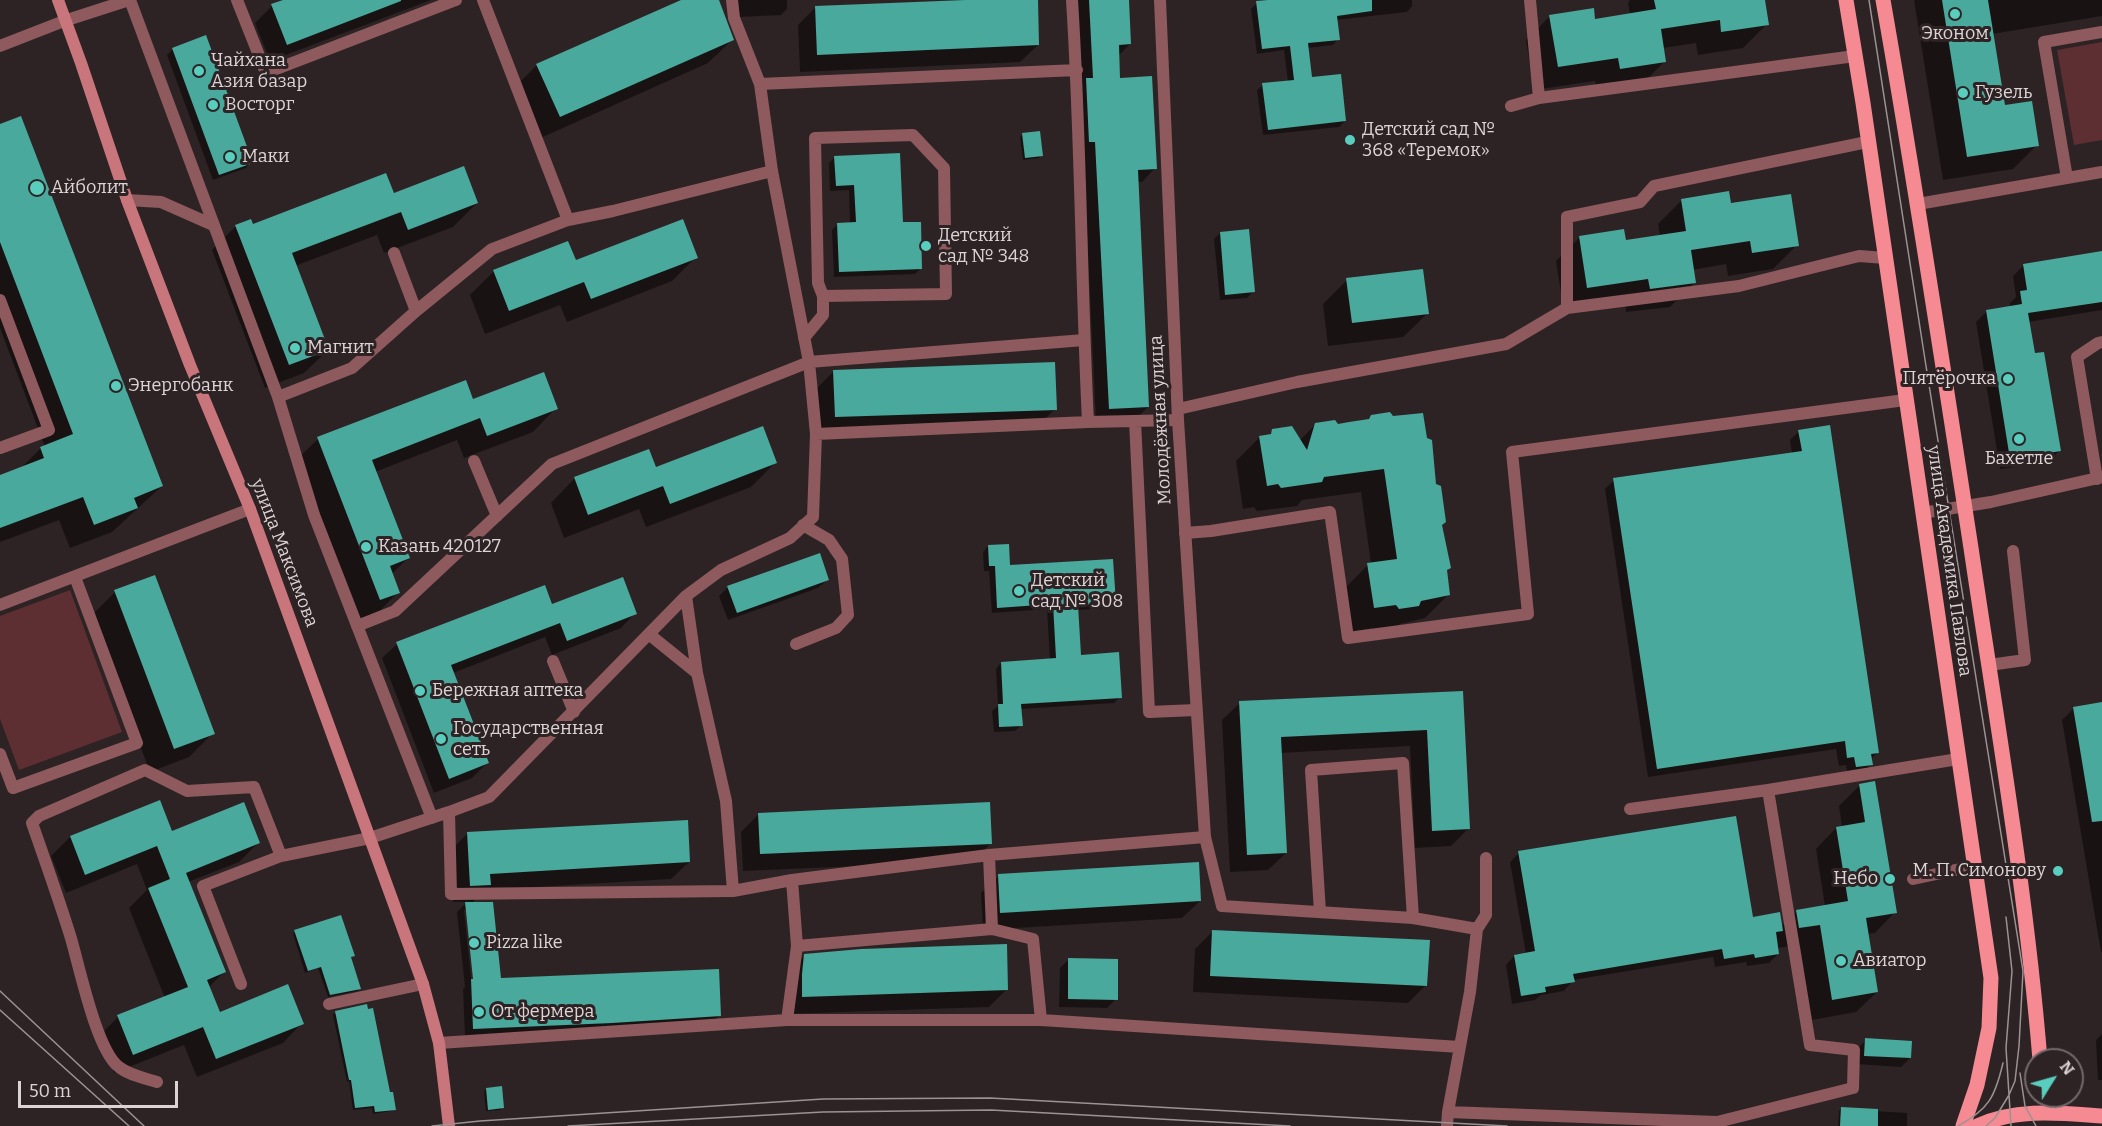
<!DOCTYPE html>
<html>
<head>
<meta charset="utf-8">
<style>
	body { margin:0 }
	#map { position:relative; width:2102px; height:1126px; overflow:hidden; background:#2e2324; font-family:Bitter,serif }
	canvas { display:block }
	.north { position:absolute; left:2024px; top:1048px; width:60px; height:60px; box-sizing:border-box; background:#2e2324; border:2px solid #73696a; border-radius:50%; rotate:53deg; font-size:16px; font-weight:700; line-height:24px; text-align:center; color:#dbd3d4 }
	.north::after { content:''; display:block; margin:auto; width:21px; height:27px; background:#59cebe; clip-path:polygon(50% 0,100% 100%,50% 72%,0 100%) }
	.scale { position:absolute; left:18px; top:1081px; width:160px; height:27px; box-sizing:border-box; border:3px solid #dbd3d4; border-top:0; padding-left:8px; font-size:18px; line-height:21px; white-space:nowrap; color:#dbd3d4; -webkit-text-stroke:4px #2e2324; paint-order:stroke }
</style>
</head>
<body>
<div id="map">
<canvas width="2102" height="1126"></canvas>
<div class="north">N</div>
<div class="scale">50 m</div>
</div>
<script>
const c = document.querySelector('canvas').getContext('2d');
c.lineJoin = 'round';
function fill(path, color) { c.fillStyle = color; c.fill(path, 'evenodd'); }
function strokePath(path, color, width, dash) { c.strokeStyle = color; c.lineWidth = width; c.lineCap = dash ? 'butt' : 'round'; c.setLineDash(dash || []); c.stroke(path); }
function write(font, color, halo, rows, align = 'center') {
  c.font = font + ' Bitter,serif'; c.lineWidth = 6; c.setLineDash([]); c.textBaseline = 'middle'; c.strokeStyle = halo; c.fillStyle = color; for (const [text, x, y, turn = 0] of rows) {
    c.save(); c.translate(x, y); c.rotate((+turn || 0) * Math.PI / 180); c.textAlign = isNaN(turn) ? turn : align; if (halo) c.strokeText(text, 0, 0); c.fillText(text, 0, 0); c.restore();
  }
}
fill(new Path2D(`
	M2102,42V140L2074,145L2057,50Z
	M70,590L122,732L19,770L0,719V616Z`), '#5d2e32');
fill(new Path2D(`
	M287,0H431L270,61L255,23L272,6Z
	M684,0H716L732,40L708,63L536,140L513,89L537,65Z
	M738,0H787V9L781,15L739,17Z
	M1000,0H1036L1038,45L1020,62L800,72L798,25L815,8Z
	M1076,0H1128L1130,44L1118,56L1119,79L1155,168L1142,182H1137L1148,407L1135,420L1096,422Z
	M1281,0H1412V6L1407,12L1336,20L1338,39L1333,45L1307,48L1311,79L1345,121L1339,127L1263,135L1257,90L1263,85L1288,82L1284,50L1257,54L1251,9L1257,3Z
	M1630,0H1764L1767,24L1743,48L1698,55L1696,43L1663,48L1665,61L1641,85L1597,92L1595,81L1534,90L1526,40L1550,16L1594,20L1630,15L1628,3Z
	M1914,0H2102V16L1992,34L2004,107L2037,145L2013,169L1943,180Z
	M173,49L251,162L246,168L213,180L167,55Z
	M0,126L162,486L112,532L70,548L59,520L0,542V476L21,468L41,448L45,447L0,328Z
	M1023,134L1041,155L1039,158L1023,160L1020,137Z
	M835,157L901,224L921,268L915,274L834,277L832,230L838,224H850L849,190L830,191L829,163Z
	M1682,200L1730,204L1797,245L1773,269L1728,276L1726,264L1692,270L1694,283L1670,307L1626,312L1625,302L1564,311L1556,261L1580,237L1624,241L1660,236L1658,224Z
	M477,203L453,227L384,253L377,235L295,266L328,350L304,373L265,388L212,250L236,226Z
	M1220,233L1253,292L1247,298L1220,300L1214,239Z
	M2102,253V310L2028,322L2033,355L2059,451L2048,462L2000,469L1976,322L1987,311L2010,307V303L2016,297L2013,276L2023,266Z
	M696,257L672,281L567,322L560,305L485,334L470,295L494,271L575,262Z
	M1347,280L1427,314L1403,337L1328,346L1323,304Z
	M834,371L1055,409L1038,426L818,434L816,389Z
	M472,401L556,408L533,432L464,458L457,440L375,472L408,558L392,574L398,592L375,616L357,623L294,462L318,439Z
	M1371,416L1441,525L1449,594L1425,618L1400,624L1394,630L1375,632L1372,628L1351,632L1344,589L1368,565L1371,564L1361,492L1302,500L1297,506L1257,511L1254,507L1243,509L1236,461L1260,437L1268,436L1273,431L1299,441L1316,424L1337,426L1366,421Z
	M1799,431L1877,753L1870,760L1871,764L1862,773L1848,775L1846,765L1839,766L1836,749L1648,777L1605,489L1614,480L1792,454L1790,440Z
	M648,451L655,469L775,463L751,487L646,527L639,509L564,538L551,503L574,479Z
	M988,546L1009,566L1114,602L1108,608L1077,610L1080,656L1120,697L1114,703L1020,709L1021,725L1015,731L994,732L992,711L998,706L996,669L1001,663L1050,660L1047,609L992,613L989,571H984L983,552Z
	M827,580L818,588L728,620L719,596L728,587Z
	M115,592L213,733L189,757L150,772L91,616Z
	M551,606L635,613L621,628L552,655L545,637L453,673L487,763L472,778L434,793L382,658L397,644Z
	M1461,692L1468,829L1451,846L1415,848L1410,746L1280,753L1286,853L1268,870L1230,872L1222,720L1240,703Z
	M2102,704V952H2101L2062,720L2074,708Z
	M1860,785L1895,912L1875,933L1867,934L1877,992L1856,1012L1812,1020L1800,945L1777,948L1778,954L1769,963L1747,966L1746,962L1715,967L1713,957L1573,980L1564,991L1541,995L1535,1000L1512,1004L1506,965L1514,956L1526,954L1510,862L1519,853L1781,927L1797,911L1825,906L1816,849L1836,828L1842,827L1839,806Z
	M758,815L991,843L974,861L743,871L741,832Z
	M171,832L258,843L239,862L188,882L224,972L209,987L219,1014L302,1023L283,1043L197,1077L184,1045L114,1073L99,1036L118,1017L165,998L129,908L147,890L137,864L66,893L51,856L70,837Z
	M467,834L689,862L671,879L484,890L471,904L500,979L720,1015L711,1024L465,1037L463,989L465,987L457,912L467,902H453L450,851ZM464,910H467L475,986H472Z
	M999,876L1200,901L1182,918L983,930L981,893Z
	M295,931L353,955L350,959L360,988L357,991L328,997L318,968L305,973L293,934Z
	M1213,931L1426,985L1408,1003L1193,992L1195,949Z
	M805,955L1007,989L989,1007L786,1014L787,973Z
	M1069,959L1116,999L1107,1008L1059,1007L1060,968Z
	M335,1013L389,1094L394,1109L391,1111L373,1114L372,1108L353,1110L349,1081L347,1082L333,1015Z
	M2102,1034V1080H2098L2096,1040Z
	M1866,1040L1910,1058L1901,1067L1856,1064L1857,1049Z
	M486,1089L502,1108L500,1110L486,1111L484,1092Z
	M1841,1109L1907,1113V1126H1838L1839,1111Z`), '#0007');
fill(new Path2D(`
	M283,0H401V1L287,45L271,4Z
	M681,0H719L734,40L560,117L536,64Z
	M965,0H1038L1039,45L817,55L815,6Z
	M1089,0H1129L1131,44L1119,45L1120,78L1152,76L1157,169L1138,170L1149,407L1109,409L1095,142H1089L1086,78H1093Z
	M1268,0H1372V11L1337,16L1340,40L1308,43L1312,77L1341,74L1346,121L1268,130L1262,83L1294,80L1290,46L1262,49L1256,1Z
	M1654,0H1765L1769,25L1721,32L1720,20L1661,29L1666,62L1620,69L1618,58L1558,67L1549,15L1594,8L1595,19L1656,9Z
	M1942,0H1988L2005,105L2032,101L2039,146L1967,157Z
	M206,35L253,163L219,175L172,48Z
	M21,116L163,486L134,498L138,508L94,525L83,497L0,528V475L44,458L40,447L73,434L0,242V124Z
	M1040,131L1043,156L1025,158L1022,133Z
	M900,153L903,222H921L922,269L839,272L837,223L856,222L854,185L836,186L834,156Z
	M464,166L478,203L408,230L401,212L292,253L329,350L289,365L235,225L251,219L253,224L386,173L394,193Z
	M1729,191L1731,203L1791,194L1799,246L1752,253L1750,241L1691,250L1696,283L1650,289L1648,279L1587,288L1579,236L1624,229L1626,240L1686,231L1681,199Z
	M683,219L698,258L591,299L584,282L509,311L493,270L568,241L576,260Z
	M1249,229L1255,292L1225,295L1220,232Z
	M2102,251V302L2028,313L2035,353L2044,352L2061,451L2010,459L1986,310L2022,304L2020,291L2027,290L2023,264Z
	M1423,269L1429,314L1352,323L1346,278Z
	M1055,362L1057,410L835,417L833,370Z
	M544,372L558,409L487,436L480,418L372,460L410,558L390,566L400,593L380,600L317,437L466,380L473,399Z
	M1390,412L1393,416L1423,413L1427,438L1432,440L1436,484L1441,486L1446,522L1442,525L1451,568L1447,570L1450,595L1421,601L1419,606L1399,609L1396,605L1374,608L1367,563L1397,559L1384,469L1324,477L1322,482L1281,488L1278,484L1267,486L1259,436L1271,434L1272,429L1292,426L1307,450L1315,423L1335,420L1338,424L1349,422L1369,419L1371,415Z
	M1830,425L1879,753L1871,754L1873,765L1856,767L1854,757L1847,758L1845,741L1657,769L1613,478L1802,451L1798,430Z
	M763,426L777,463L670,504L663,486L588,515L574,477L649,449L656,467Z
	M1009,544L1010,565L1113,559L1116,603L1078,605L1081,655L1119,652L1122,698L1021,704L1023,726L999,727L998,704H1003L1001,662L1056,658L1053,604L997,608L995,566H989L988,545Z
	M820,553L829,580L737,613L727,586Z
	M155,575L215,734L174,749L114,590Z
	M623,577L637,614L567,641L560,623L451,665L489,763L449,779L396,642L545,585L552,604Z
	M1463,691L1470,829L1432,831L1427,730L1281,737L1287,853L1247,855L1239,701Z
	M2102,702V821L2092,822L2073,707Z
	M1875,781L1897,913L1866,918L1878,992L1832,1000L1820,925L1799,928L1796,910L1848,901L1836,827L1865,822L1859,784Z
	M160,800L172,831L244,802L260,843L186,873L226,972L207,980L220,1012L288,984L304,1024L216,1059L203,1027L133,1055L117,1015L188,987L148,888L170,879L157,846L85,875L70,836Z
	M990,802L992,844L760,854L758,813Z
	M1736,816L1753,917L1780,912L1783,931L1776,932L1779,954L1755,958L1754,954L1724,959L1722,949L1573,974L1575,982L1545,987L1546,992L1521,996L1514,955L1535,951L1518,851Z
	M688,820L690,862L490,874L491,885L470,886L467,832Z
	M1199,862L1201,901L1000,913L998,874Z
	M465,902H493L501,978L719,969L721,1016L612,1023L473,1029L471,979H473Z
	M341,915L355,956L351,957L361,989L330,995L321,967L308,971L294,930Z
	M1212,930L1430,940L1427,986L1210,976Z
	M1007,944L1008,990L802,997V974L804,954L861,949Z
	M1068,958L1118,959V1000L1068,999Z
	M367,1004L368,1009L373,1008L390,1092H393L396,1110L375,1112L374,1106L355,1108L351,1080H349L335,1011Z
	M1865,1038L1912,1041L1911,1058L1864,1056Z
	M502,1086L504,1108L488,1110L486,1088Z
	M1841,1107L1878,1109V1126H1840Z`), '#48a99c');
strokePath(new Path2D(`
	M130,0L278,397L314,515L432,818
	M237,0L266,73L456,0
	M483,0L568,220
	M1530,0L1539,98L1855,56
	M760,84L1077,70
	M1511,106L1539,98
	M2067,178L2044,42L2102,32
	M127,200L161,202L213,225
	M1918,204L2102,172
	M394,253L416,311
	M0,300L49,430L0,448
	M1567,308V217L1640,202L1654,186L1867,142
	M804,338L823,315V296L818,283L815,138L913,135L944,168L946,294L823,296
	M278,397L352,368L416,311L492,249L568,220L613,211L772,171
	M1178,409L1297,382L1506,344L1567,308L1739,286L1859,256L1885,258
	M1135,421L1149,712L1196,710
	M1088,422L1178,420
	M816,434L1088,422C1081,281 1081,140 1072,0
	M474,461L497,516
	M2097,479L2077,357L2098,343L2102,342
	M1185,533L1211,531L1330,512L1348,638L1528,614L1512,452L1905,400
	M686,596L697,673L726,801L733,891
	M0,605L250,509
	M357,626L395,611L552,464L809,362L1084,340
	M650,635L697,673
	M796,644L836,628L848,615L842,559L829,540L803,525
	M553,661L574,712
	M1989,665L2025,660L2013,551
	M0,754L13,788L137,743L75,577
	M1630,809L1768,790
	M449,812L451,894L733,891L792,880L797,946L787,1020
	M989,855L992,929
	M1913,879L1974,866
	M792,880L989,855L1205,837L1222,906L1413,918L1477,929L1470,992L1448,1112L1447,1126
	M1320,912L1311,770L1403,763L1413,918
	M1477,929L1486,915V858
	M797,946L992,929L1033,939L1041,1020
	M241,984L203,886L281,856
	M329,1004L423,984
	M439,1043L787,1020H1041L1460,1047
	M157,1082C144,1078 129,1075 119,1067C96,1050 79,964 70,935C58,897 45,860 32,823L39,816L145,770L187,791L254,787L281,856L370,838L449,812L489,797L686,596L721,570L790,538L813,517L816,434L809,362L772,171L760,84L734,18L732,0
	M1448,1112L1717,1122L1853,1088L1854,1050L1810,1045L1768,790L1958,759`), '#8e5a5d', 12);
strokePath(new Path2D(`
	M1160,0L1178,420L1205,837
	M1922,513L1991,502L2102,477`), '#8e5a5d', 12);
strokePath(new Path2D(`
	M0,46L64,21L129,0`), '#8e5a5d', 12);
strokePath(new Path2D(`
	M58,0L81,63L127,200L190,365L250,509L423,984L439,1043L449,1126`), '#c8757b', 12);
strokePath(new Path2D(`
	M1846,0L1863,103L1991,978L1989,1028L1977,1085L1963,1126
	M1883,0C1915,182 1943,365 1971,548C1996,718 2026,888 2040,1060
	M2050,1096L2057,1113
	M1977,1126C2017,1108 2059,1113 2102,1116`), '#f58a93', 15);
strokePath(new Path2D(`
	M1869,0L1926,366L2023,971L2019,1046L2015,1081L2009,1095L1995,1118L1986,1126
	M2006,917L2012,971L2006,1048L2011,1126
	M0,991L144,1126
	M0,1010L129,1126
	M2020,1073L2025,1106L2036,1126
	M432,1126L480,1121L823,1099L990,1098L1507,1126
	M568,1126L823,1112L991,1110L1290,1126
	M1958,1126C1989,1109 1995,1097 2003,1063`), '#9b9293', 1.5);
for (const [x, y, r, color] of [
	[1955,14,6,"#59cebe"],
	[199,71,6,"#59cebe"],
	[1963,93,6,"#59cebe"],
	[213,105,6,"#59cebe"],
	[1350,140,6,"#59cebe"],
	[230,157,6,"#59cebe"],
	[37,188,8,"#59cebe"],
	[926,246,6,"#59cebe"],
	[295,348,6,"#59cebe"],
	[2008,379,6,"#59cebe"],
	[116,386,6,"#59cebe"],
	[2019,439,6,"#59cebe"],
	[366,547,6,"#59cebe"],
	[1019,591,6,"#59cebe"],
	[420,691,6,"#59cebe"],
	[441,739,6,"#59cebe"],
	[2058,871,6,"#59cebe"],
	[1890,879,6,"#59cebe"],
	[474,943,6,"#59cebe"],
	[1841,961,6,"#59cebe"],
	[479,1012,6,"#59cebe"]
]) { const dot = new Path2D(); dot.arc(x, y, r, 0, 2 * Math.PI); c.fillStyle = color; c.fill(dot); strokePath(dot, '#2e2324', 2); }
write('18px', '#dbd3d4', '#2e2324', [
	["Эконом",1955,34,"center"],
	["Чайхана",211,61],
	["Азия базар",211,82],
	["Гузель",1975,93],
	["Восторг",225,105],
	["Детский сад №",1362,130],
	["368 «Теремок»",1362,151],
	["Маки",242,157],
	["Айболит",51,188],
	["Детский",938,236],
	["сад № 348",938,257],
	["Магнит",307,348],
	["Пятёрочка",1996,379,"right"],
	["Энергобанк",128,386],
	["Бахетле",2019,459,"center"],
	["Казань 420127",378,547],
	["Детский",1031,581],
	["сад № 308",1031,602],
	["Бережная аптека",432,691],
	["Государственная",453,729],
	["сеть",453,750],
	["М. П. Симонову",2046,871,"right"],
	["Небо",1878,879,"right"],
	["Pizza like",486,943],
	["Авиатор",1853,961],
	["От фермера",491,1012]
], 'left');
write('18px', '#dbd3d4', '#2e2324', [
	["Молодёжная улица",1161,420,-93],
	["улица Максимова",284,553,69],
	["улица Академика Павлова",1949,561,82]
]);
</script>
</body>
</html>
